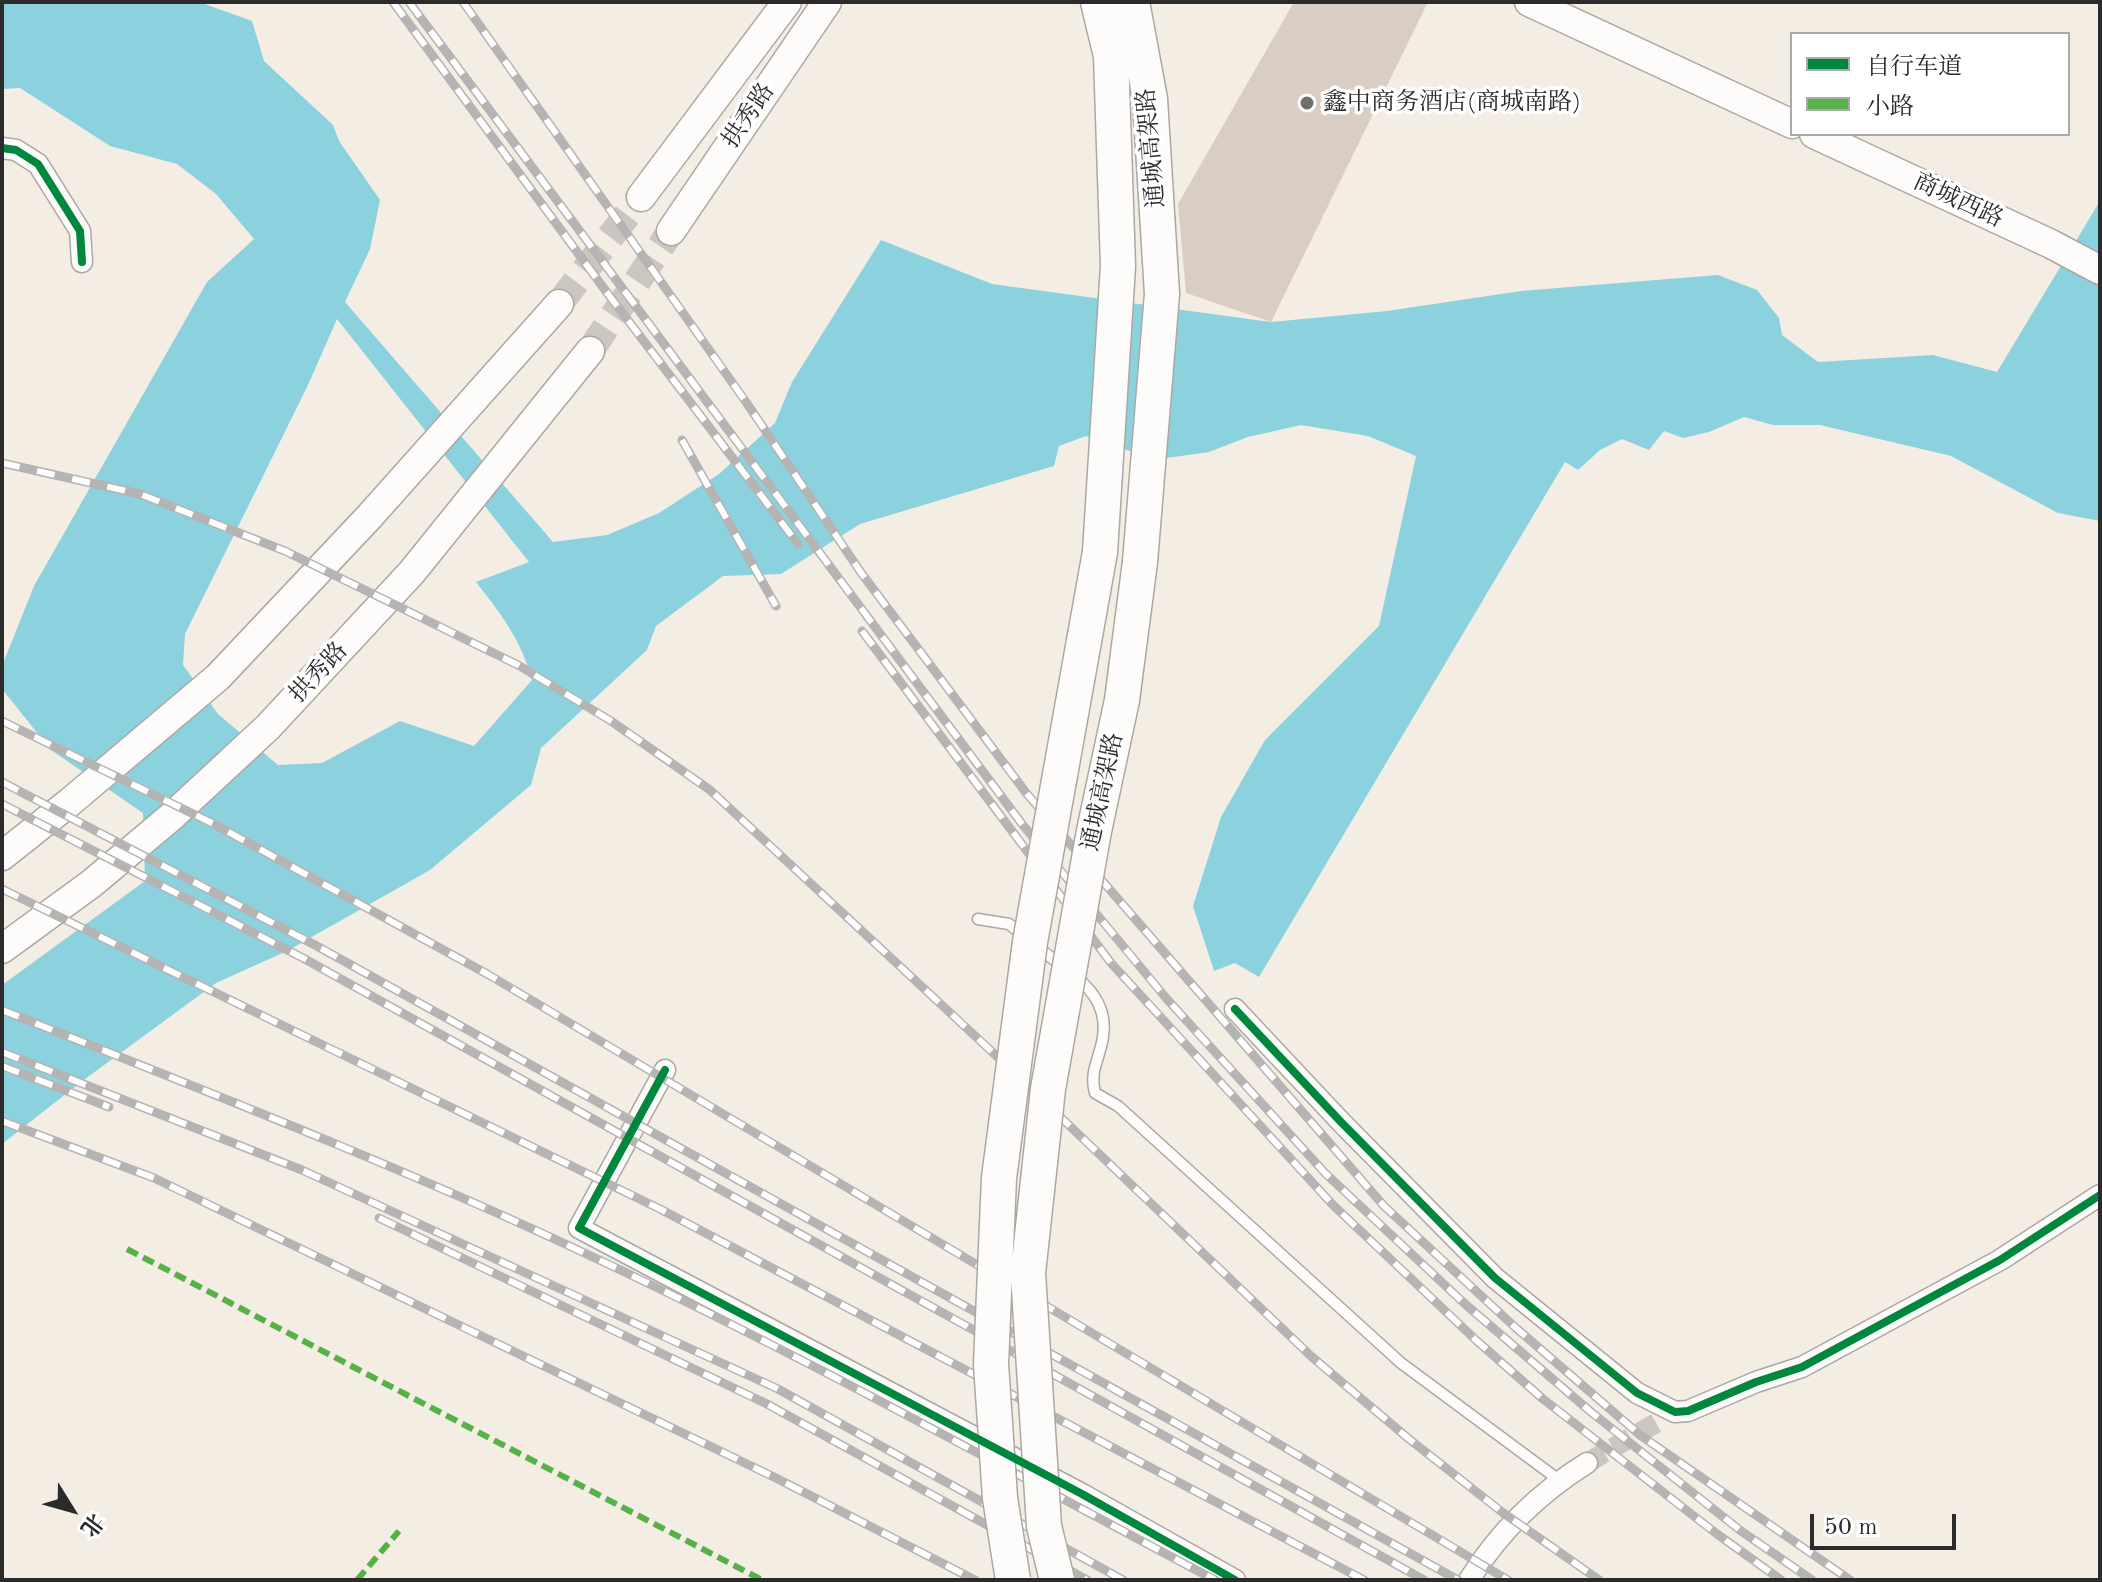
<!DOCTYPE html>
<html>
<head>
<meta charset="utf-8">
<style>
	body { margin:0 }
	#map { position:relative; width:2102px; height:1582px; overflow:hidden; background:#f3ede4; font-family:"Old Standard TT","Noto Serif SC",serif }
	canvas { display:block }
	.frame { position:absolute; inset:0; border:4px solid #2b2b2b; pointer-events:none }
	.legend { position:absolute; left:1790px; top:32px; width:280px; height:104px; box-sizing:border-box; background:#fff; border:2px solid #aaa; margin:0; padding:10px 14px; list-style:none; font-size:24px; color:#2b2b2b }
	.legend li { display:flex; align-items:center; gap:16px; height:40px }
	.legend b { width:40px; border:2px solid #aaa }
	.north { position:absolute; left:32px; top:1470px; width:80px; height:80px; -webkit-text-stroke:6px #fff; paint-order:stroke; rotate:127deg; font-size:22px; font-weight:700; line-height:32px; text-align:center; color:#2b2b2b }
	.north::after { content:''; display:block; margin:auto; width:28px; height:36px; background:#2b2b2b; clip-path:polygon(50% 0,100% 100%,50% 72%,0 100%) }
	.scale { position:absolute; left:1810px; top:1514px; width:146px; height:36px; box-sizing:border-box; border:4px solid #2b2b2b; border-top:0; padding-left:10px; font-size:24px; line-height:28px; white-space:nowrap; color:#2b2b2b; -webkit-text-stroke:6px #fff; paint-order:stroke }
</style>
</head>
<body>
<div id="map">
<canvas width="2102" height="1582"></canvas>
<div class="frame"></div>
<ul class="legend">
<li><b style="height:10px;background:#00873e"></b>自行车道</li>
<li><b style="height:10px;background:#56b246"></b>小路</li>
</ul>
<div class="north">北</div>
<div class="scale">50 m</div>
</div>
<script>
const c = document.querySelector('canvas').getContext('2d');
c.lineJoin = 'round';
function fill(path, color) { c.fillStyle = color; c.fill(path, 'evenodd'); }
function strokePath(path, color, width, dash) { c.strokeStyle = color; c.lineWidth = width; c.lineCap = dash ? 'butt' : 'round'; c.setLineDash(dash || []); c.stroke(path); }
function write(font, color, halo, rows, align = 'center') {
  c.font = font + ' "Old Standard TT","Noto Serif SC",serif'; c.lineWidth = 7; c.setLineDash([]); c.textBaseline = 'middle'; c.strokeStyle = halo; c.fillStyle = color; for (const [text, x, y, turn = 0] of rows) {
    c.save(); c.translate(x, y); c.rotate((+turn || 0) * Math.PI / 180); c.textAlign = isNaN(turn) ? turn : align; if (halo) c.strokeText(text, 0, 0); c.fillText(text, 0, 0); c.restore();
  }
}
fill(new Path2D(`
	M2,2H199L252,21L264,61L333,125L339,141L380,200L370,249L345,302L553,542L607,535L659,513L719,474L775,423L792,382L881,240L992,284L1271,322L1387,311L1521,291L1718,275L1757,290L1779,318L1782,335L1818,362L1933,355L1997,372L2100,201V521L2058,513L1951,456L1820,425H1773L1744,417L1709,432L1683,438L1664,431L1649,450L1622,439L1600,450L1578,470L1565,462L1259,977L1235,963L1214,971L1193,906L1221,817L1265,740L1379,626L1416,456L1368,436L1301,425L1248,437L1209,452L1160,459L1107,445L1086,436L1059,446L1054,466L860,524L781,574L723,576L656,626L647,650L541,748L531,785L430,870L287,951L216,983L81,1082L2,1144V985L145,881L143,813L51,750L2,689V666L34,586L207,282L254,239L216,194L177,164L110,146L20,88L2,89ZM337,319L529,562L476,582C501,614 522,641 532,680L474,746L400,721L322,763L278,765L218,714L183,665L185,634L308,385Z`), '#8bd2de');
fill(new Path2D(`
	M1294,2H1428L1271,322L1186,293L1178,204Z`), '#dacdc4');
strokePath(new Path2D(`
	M1587,1463L1656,1423`), '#cbc6bf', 20, [20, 10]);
strokePath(new Path2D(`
	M559,304L641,197
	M590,351L671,231`), '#cbc6bf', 28, [28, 14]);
const service = new Path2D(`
	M978,919L1009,924L1063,967
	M1076,977C1095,992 1107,1011 1103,1037C1100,1058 1089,1071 1095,1093L1118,1106L1401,1363L1559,1480`);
const minor = new Path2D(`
	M2,148L16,150L38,164L80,231L82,262
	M1235,1009L1341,1122L1495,1278L1637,1393L1675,1412L1688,1411L1756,1382L1802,1367L2000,1260L2100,1195
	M665,1070L579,1228L1082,1494L1235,1580
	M1469,1580C1499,1532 1539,1493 1587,1463`);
const secondary = new Path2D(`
	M1529,2L1792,124
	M1814,134L2051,244L2100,270
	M641,197L787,2
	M671,231L827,2
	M2,856L70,802L218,677L369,517L559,304
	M2,949L91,884L171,817L268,727L412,572L590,351`);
const trunk = new Path2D(`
	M1098,2L1111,56L1118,266L1100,552
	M1132,2L1150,99L1162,294L1140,562`);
strokePath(service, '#aba8a3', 13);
strokePath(minor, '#aba8a3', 23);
strokePath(secondary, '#aba8a3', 31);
strokePath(trunk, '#aba8a3', 37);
strokePath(service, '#fdfcfb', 10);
strokePath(minor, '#fdfcfb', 20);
strokePath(secondary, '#fdfcfb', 28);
strokePath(trunk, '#fdfcfb', 34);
const rail = new Path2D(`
	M393,2L611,298L798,544
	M409,2L1022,824L1166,998L1325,1173L1465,1304L1591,1412L1741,1531L1812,1580
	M463,2L746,402L862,574L1027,794L1384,1206L1516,1328L1640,1435L1850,1580
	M682,440L776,606
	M2,463L140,494L285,551L518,665L611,721L710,790L988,1048L1312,1357L1409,1439L1502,1512L1599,1580
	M862,631L1111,963L1333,1205L1477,1341L1543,1399L1717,1534L1781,1580
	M2,721L214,824L489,975L1508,1580
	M2,782L315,945L1458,1580
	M2,804L303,958L1424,1580
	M2,889L660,1209L1364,1580
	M2,1010C200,1089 400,1166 593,1257C804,1356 1009,1471 1215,1580
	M2,1052L302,1170L778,1389L1123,1580
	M2,1066L109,1107
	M2,1121L154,1178L776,1478L975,1580
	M379,1218L767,1404L1087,1580`);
strokePath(rail, '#b5b4b3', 9);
strokePath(rail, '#fff', 6, [18]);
const trunkBridge = new Path2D(`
	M1013,1580L1000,1498L991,1364L999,1178L1030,942L1100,552
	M1057,1580L1044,1526L1028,1273L1048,1089L1094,831L1122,700L1140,562`);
strokePath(trunkBridge, '#aba8a3', 37, []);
strokePath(trunkBridge, '#fdfcfb', 34);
strokePath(new Path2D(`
	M127,1249L762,1580
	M357,1580L399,1531`), '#56b246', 6, [12, 6]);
strokePath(new Path2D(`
	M2,148L16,150L38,164L80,231L82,262
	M1235,1009L1341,1122L1495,1278L1637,1393L1675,1412L1688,1411L1756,1382L1802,1367L2000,1260L2100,1195
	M665,1070L579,1228L1082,1494L1235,1580`), '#00873e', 8);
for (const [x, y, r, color] of [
	[1307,103,8,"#716f6c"]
]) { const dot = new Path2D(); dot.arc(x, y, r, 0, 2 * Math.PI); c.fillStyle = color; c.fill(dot); strokePath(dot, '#fff', 3); }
write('24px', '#2b2b2b', '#fff', [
	["鑫中商务酒店(商城南路)",1323,103]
], 'left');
write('24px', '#2b2b2b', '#fff', [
	["拱秀路",749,116,-56],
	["通城高架路",1152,148,-95],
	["商城西路",1958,201,25],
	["拱秀路",319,673,-47],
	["通城高架路",1103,792,-78]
]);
</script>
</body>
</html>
